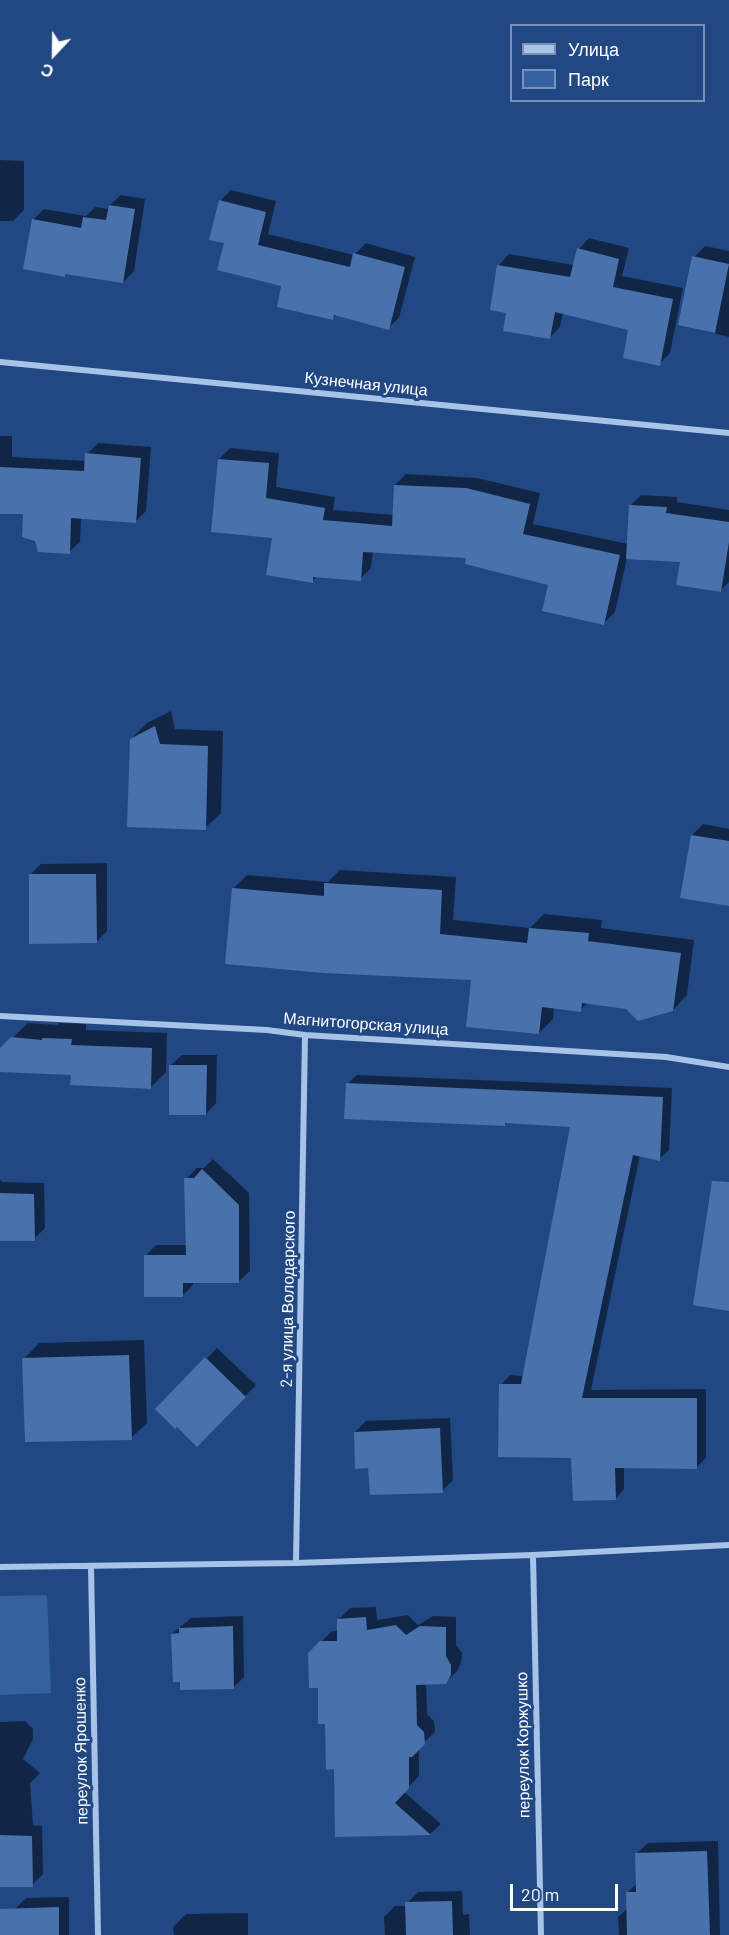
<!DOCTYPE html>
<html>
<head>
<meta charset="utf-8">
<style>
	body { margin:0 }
	#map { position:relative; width:729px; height:1935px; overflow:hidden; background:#214883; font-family:Barlow,sans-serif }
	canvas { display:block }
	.legend { position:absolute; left:510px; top:24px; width:195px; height:78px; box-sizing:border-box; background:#214883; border:2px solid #7a91b5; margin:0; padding:8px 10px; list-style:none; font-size:18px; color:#fff }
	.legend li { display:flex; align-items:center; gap:12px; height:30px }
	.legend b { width:30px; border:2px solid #7a91b5 }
	.north { position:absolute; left:24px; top:24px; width:60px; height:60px; -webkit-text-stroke:4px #214883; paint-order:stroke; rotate:202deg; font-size:16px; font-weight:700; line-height:24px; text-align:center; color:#fff }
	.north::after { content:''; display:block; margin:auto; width:21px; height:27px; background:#fff; clip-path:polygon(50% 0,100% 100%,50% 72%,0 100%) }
	.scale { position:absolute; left:510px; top:1884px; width:108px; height:27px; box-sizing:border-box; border:3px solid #fff; border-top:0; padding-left:8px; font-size:18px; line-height:21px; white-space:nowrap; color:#fff; -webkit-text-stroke:4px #214883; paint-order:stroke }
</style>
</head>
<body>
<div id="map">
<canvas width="729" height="1935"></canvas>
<ul class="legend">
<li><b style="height:8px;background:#a8c3e8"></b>Улица</li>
<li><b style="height:16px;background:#3561a0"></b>Парк</li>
</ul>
<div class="north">С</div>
<div class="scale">20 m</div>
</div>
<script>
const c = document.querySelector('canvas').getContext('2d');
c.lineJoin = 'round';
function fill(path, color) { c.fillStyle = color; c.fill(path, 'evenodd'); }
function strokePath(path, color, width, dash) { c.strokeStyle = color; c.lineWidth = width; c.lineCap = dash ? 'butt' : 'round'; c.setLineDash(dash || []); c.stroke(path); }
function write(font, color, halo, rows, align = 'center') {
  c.font = font + ' Barlow,sans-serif'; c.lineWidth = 6; c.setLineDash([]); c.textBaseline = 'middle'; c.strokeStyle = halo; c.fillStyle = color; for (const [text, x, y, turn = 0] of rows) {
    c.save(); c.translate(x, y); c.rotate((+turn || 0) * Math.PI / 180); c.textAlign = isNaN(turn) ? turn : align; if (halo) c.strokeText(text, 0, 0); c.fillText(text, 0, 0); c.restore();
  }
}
fill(new Path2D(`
	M47,1595L51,1693L0,1695V1596Z`), '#3561a0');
fill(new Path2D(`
	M0,160L24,161V210L13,221H0Z
	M231,190L276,201L268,234L354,255L366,243L415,257L399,318L388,328L336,315L332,319L283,285L226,242L220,201Z
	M121,195L145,199L134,271L123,282L67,273L64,275L33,220L44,209L86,216L95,207L109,209L110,205Z
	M589,238L629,248L622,276L683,288L670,353L659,364L630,328L563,312L560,327L549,338L508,312L499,265L509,254L574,265L579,249Z
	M705,246L729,251V337L679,324L694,257Z
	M0,436H12V457L86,461L87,454L98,443L151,447L146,511L135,522L81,518L80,542L69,552L25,512H0Z
	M230,448L279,453L276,487L335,497L333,510L394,515L395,485L406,474L477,478L540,493L533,524L628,544L630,506L641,495L677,497V502L729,510V582L720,591L682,560L627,558L615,612L604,623L550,583L468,557L373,551L371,568L360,579L317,576L312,581L274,536L219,459Z
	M171,711L175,729L223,731L221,813L205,828L131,739L147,723Z
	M703,824L729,829V905L692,835Z
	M107,863V931L96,942L30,875L41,864Z
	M340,870L456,877L453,920L530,928L544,914L602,920L601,928L694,940L687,995L673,1010L589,1002L580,1010L554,1007L553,1019L539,1033L473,978L233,889L247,875L328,882Z
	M28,1023L57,1025L59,1023L86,1024V1030L167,1033L166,1072L151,1087L72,1073L0,1070V1050Z
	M182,1055H217L216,1103L206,1114L171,1065Z
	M357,1075L672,1088L669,1150L659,1159L640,1155L591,1390L706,1389V1458L697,1467H624V1489L615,1499L501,1385L510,1375L524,1376L572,1126L508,1121L504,1125L347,1084Z
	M213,1159L249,1193L250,1271L239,1281L193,1282V1285L183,1295L145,1256L156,1245H187L186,1179L197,1168H204Z
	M0,1180L2,1182L44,1183L45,1228L34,1239L0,1240Z
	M144,1340L147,1423L131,1438L24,1359L39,1343Z
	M217,1348L256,1385L197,1445L157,1409Z
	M450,1418L453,1480L442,1491L355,1432L366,1421Z
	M376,1607L377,1620L408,1615L418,1625L433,1616L456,1617V1645L462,1653L461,1663L457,1671L446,1682L426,1683L427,1714L434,1721L435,1732L419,1747V1776L404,1792L441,1824L430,1834L337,1835L336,1768L319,1686L309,1654L332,1631H339V1619L350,1608Z
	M243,1616L244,1677L233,1688L172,1634L191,1618Z
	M25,1721L33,1729V1739L23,1759L40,1773L30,1783L33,1825L42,1826L43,1874L32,1885L0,1886V1722Z
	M718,1841L720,1935H619L618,1917L628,1908L627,1893L637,1883V1853L648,1843Z
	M462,1891L463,1915L469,1914L470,1935H385L384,1917L395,1906H407V1903L418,1892Z
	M69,1897V1935H16L15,1909L26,1898Z
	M248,1913V1935H174L173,1927L186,1914Z`), '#0007');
fill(new Path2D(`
	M219,200L266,212L258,245L350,267L353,253L405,267L389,330L334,315L333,320L277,307L281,286L217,270L224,243L209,240Z
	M109,205L135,209L123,283L65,274V277L23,269L32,219L81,228L83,217L106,220Z
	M577,248L619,259L613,287L673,299L660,366L623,358L628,330L555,312L550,339L503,331L506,313L490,310L497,265L570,277Z
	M692,256L729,264L715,333L678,325Z
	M85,453L141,458L136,523L71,518L70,554L38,552L35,541L22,537L23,514H0V467L84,471Z
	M218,459L269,463L266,498L325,508L323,520L392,526L394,485L466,488L530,504L523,534L620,555L604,625L542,611L548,585L465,564L466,558L363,552L361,581L313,577V583L266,575L272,538L211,532Z
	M629,505L667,507L666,513L729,522V542L721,592L676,585L680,562L626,559Z
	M155,726L160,744L208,746L206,830L127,827L130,739Z
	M691,835L729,841V906L680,898Z
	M29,874H96L97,943L29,944Z
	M324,883L442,890L440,934L527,943L529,928L589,933L588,941L681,953L673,1011L638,1021L626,1009L582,1003L581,1012L542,1007L539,1034L466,1027L471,980L323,973L225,964L232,888L324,896Z
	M11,1037L42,1040V1038L72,1039L71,1045L152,1048L151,1089L70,1085L71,1075L0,1072V1048Z
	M169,1065H207L206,1115H169Z
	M346,1083L663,1097L660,1161L633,1155L582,1398H697V1469L615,1468L616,1500L573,1501L571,1458L498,1457L499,1384H521L570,1127L505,1123V1126L344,1119Z
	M202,1169L239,1205V1283H183V1297H144V1255H186L184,1178H194Z
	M712,1181L729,1182V1311L693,1305Z
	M0,1193L34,1194L35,1241H0Z
	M129,1355L132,1440L25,1442L22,1358Z
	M205,1357L246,1397L197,1447L177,1427L175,1429L155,1409Z
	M440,1428L443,1493L370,1495L368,1468L355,1469L354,1432Z
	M366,1617L367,1630L396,1625L406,1635L420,1626L446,1627V1656L451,1665V1675L446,1684L416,1685L417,1725L424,1732L425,1744L412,1757H409V1788L395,1803L431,1835L335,1837L334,1769L326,1770L325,1724H318V1688H309L308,1653L320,1641H337V1619Z
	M233,1626L234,1689L180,1690V1682H173L171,1634L179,1633V1628Z
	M0,1835L32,1836L33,1887H0Z
	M707,1851L710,1935H627L626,1892H636L635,1853Z
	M452,1901L453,1935H406L405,1902Z
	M59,1907V1935H0V1909Z`), '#4971ab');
strokePath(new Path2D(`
	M0,362L729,433
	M0,1016L267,1030L305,1035L666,1057L729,1067
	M533,1555L541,1935
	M296,1563L305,1035
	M91,1566L98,1935
	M0,1567L296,1563L533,1555L729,1545`), '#a8c3e8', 6);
write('16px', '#fff', '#214883', [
	["Кузнечная улица",366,384,6],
	["Магнитогорская улица",366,1024,4],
	["2-я улица Володарского",288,1299,-89],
	["переулок Коржушко",523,1745,-91],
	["переулок Ярошенко",81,1751,-91]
]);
</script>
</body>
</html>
